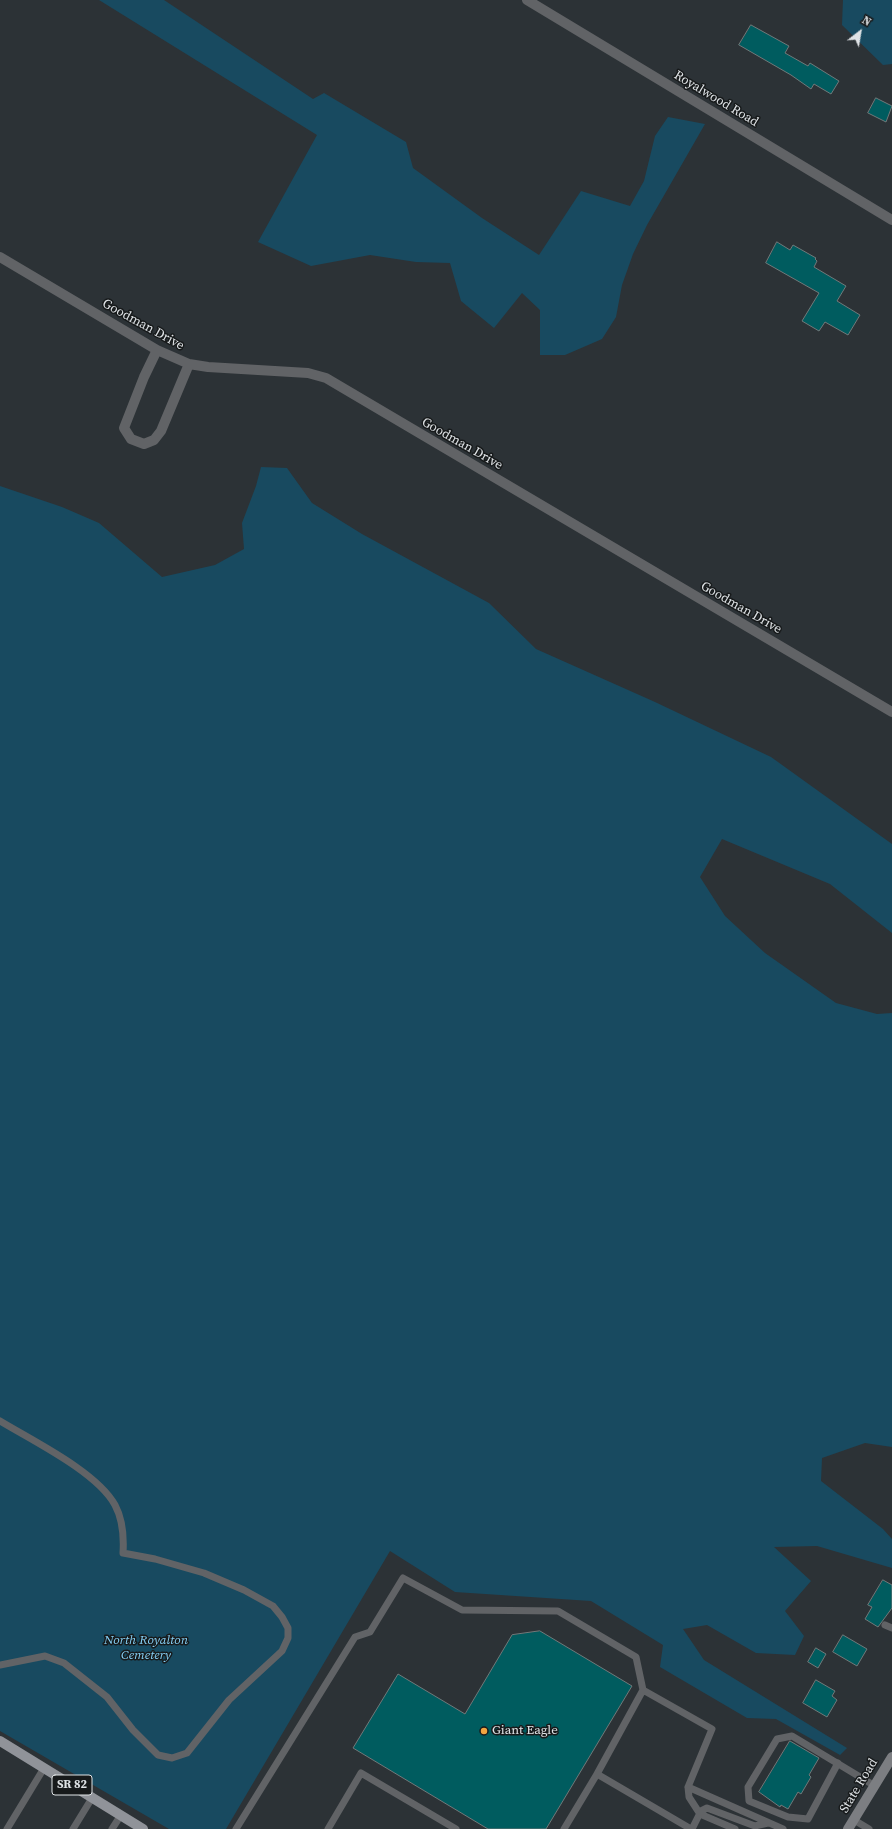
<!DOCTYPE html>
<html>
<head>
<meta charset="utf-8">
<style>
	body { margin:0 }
	#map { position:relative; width:892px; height:1829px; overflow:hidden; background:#2c3236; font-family:"Source Serif 4",serif }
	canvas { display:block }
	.north { position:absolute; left:840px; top:12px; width:40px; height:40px; -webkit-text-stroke:3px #171a1b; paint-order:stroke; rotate:31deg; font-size:11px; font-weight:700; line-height:16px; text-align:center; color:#dfe3e6 }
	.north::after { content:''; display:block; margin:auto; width:14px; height:18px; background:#dfe3e6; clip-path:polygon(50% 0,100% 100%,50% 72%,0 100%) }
</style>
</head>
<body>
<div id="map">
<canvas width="892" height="1829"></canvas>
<div class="north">N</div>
</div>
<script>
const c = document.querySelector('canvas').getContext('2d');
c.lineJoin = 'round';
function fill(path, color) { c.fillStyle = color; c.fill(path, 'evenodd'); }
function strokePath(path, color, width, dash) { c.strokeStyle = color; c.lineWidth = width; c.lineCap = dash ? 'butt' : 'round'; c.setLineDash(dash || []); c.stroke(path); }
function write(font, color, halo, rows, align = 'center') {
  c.font = font + ' "Source Serif 4",serif'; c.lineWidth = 3; c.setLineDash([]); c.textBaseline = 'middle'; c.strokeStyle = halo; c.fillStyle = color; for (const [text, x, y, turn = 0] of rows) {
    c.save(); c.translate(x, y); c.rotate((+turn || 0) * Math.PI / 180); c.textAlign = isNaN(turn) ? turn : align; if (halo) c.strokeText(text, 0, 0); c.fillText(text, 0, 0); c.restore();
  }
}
fill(new Path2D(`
	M99,0H164L313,99L324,93L406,142L413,168L482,218L539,255L581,191L630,206L644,181L655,136L668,117L705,124L647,225L633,254L622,285L616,317L602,339L565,355H540V310L522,293L494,328L461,301L450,263L416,262L370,255L311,266L258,242L317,135Z
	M843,0H892V64L883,65L842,25Z
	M261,467L287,468L312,503L362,534L489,603L536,649L655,702L771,757L892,844V933L830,884L722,839L700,877L725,916L765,953L836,1003L877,1014L892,1013V1447L865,1443L822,1458L821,1481L883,1529L892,1539V1568L817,1546L774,1547L811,1581L785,1611L804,1636L795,1655L756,1653L707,1625L683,1629L704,1660L847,1748L840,1755L776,1719L747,1718L660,1667L663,1645L591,1601L455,1592L390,1551L226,1829H169L0,1731V486L62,507L99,523L162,577L215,565L244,549L242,523L256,486Z`), '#184a60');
const building = new Path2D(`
	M751,25L789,46L785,53L808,66L810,63L839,81L831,94L814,84L811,89L791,75L739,45Z
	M876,98L892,106L886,122L868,113Z
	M777,242L790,250L793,245L816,258L815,259L817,261L814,267L846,286L837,301L860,315L848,335L825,322L819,331L802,321L819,293L766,263Z
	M883,1580L892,1585V1608L878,1627L865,1619L872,1607L868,1605Z
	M540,1631L632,1686L546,1829H488L353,1748L398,1674L465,1714L512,1635Z
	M843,1635L867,1649L857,1666L833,1652Z
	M816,1648L826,1654L818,1668L808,1662Z
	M816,1680L835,1691L832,1696L837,1700L827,1717L803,1703Z
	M790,1741L819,1758L809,1775L811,1777L801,1794L798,1792L788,1809L781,1805L780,1807L759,1792Z`);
fill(building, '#005c5f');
strokePath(building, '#70797a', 1);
strokePath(new Path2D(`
	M0,1421C33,1441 97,1472 115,1505C123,1520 124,1537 123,1553L155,1559L204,1573L244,1590L273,1606L282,1617L288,1628V1638L282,1651L229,1700L187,1753L172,1758L158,1755L133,1730L107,1697L64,1663L45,1656L0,1665
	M885,1625L892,1628
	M838,1763L808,1819L788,1817L749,1801L748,1787L777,1739L792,1736L875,1786
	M688,1787L783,1829
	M854,1820L869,1829
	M7,1829L44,1768
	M73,1829L92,1798
	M112,1829L121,1815
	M236,1829L355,1637L370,1632L403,1578L462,1610L558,1611L636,1657L643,1690
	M328,1829L361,1773L456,1829
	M564,1829L597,1774
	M691,1829L597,1774L643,1690L712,1729L688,1787L689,1797L700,1814L735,1829
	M692,1829L701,1811L707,1808L755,1826L768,1823`), '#616366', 7);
strokePath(new Path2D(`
	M0,257L157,350L189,364L208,367L308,373L326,378L892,712
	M157,350L144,377L124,428L131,439L144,444L154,440L161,431L189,364`), '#616366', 10);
strokePath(new Path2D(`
	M527,0L892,220`), '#616366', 10);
strokePath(new Path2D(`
	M848,1829L892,1757`), '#7c7e82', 10);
strokePath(new Path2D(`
	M0,1741L143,1829`), '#909399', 10);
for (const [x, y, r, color] of [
	[484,1731,4,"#f2a541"]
]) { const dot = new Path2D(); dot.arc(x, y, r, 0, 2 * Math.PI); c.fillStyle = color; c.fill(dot); strokePath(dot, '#171a1b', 1.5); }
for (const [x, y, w] of [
	[72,1785,40]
]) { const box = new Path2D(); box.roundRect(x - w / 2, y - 10, w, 20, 3); c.fillStyle = '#171a1b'; c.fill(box); strokePath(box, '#dfe3e6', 1); }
write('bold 12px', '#dfe3e6', null, [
	["SR 82",72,1785]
]);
write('13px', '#dfe3e6', '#171a1b', [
	["Royalwood Road",716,99,31],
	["Goodman Drive",143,325,29],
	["Goodman Drive",462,444,30],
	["Goodman Drive",741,608,30],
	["State Road",859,1786,-59]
]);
write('italic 13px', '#86d1f7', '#171a1b', [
	["North Royalton",146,1641],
	["Cemetery",146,1656]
]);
write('13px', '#dfe3e6', '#171a1b', [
	["Giant Eagle",492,1731]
], 'left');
</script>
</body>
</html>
